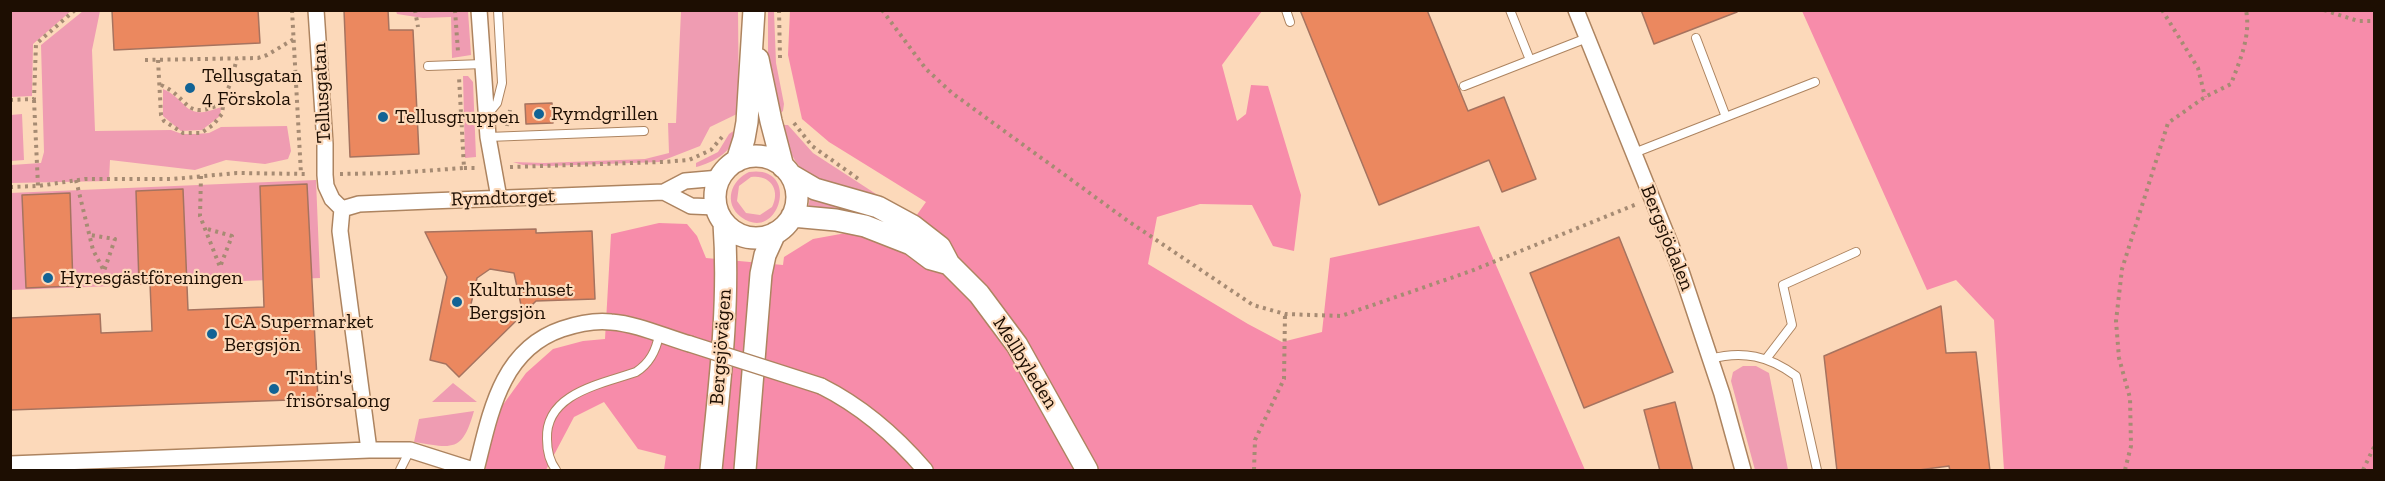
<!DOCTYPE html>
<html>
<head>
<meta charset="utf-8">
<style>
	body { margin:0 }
	#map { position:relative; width:2385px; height:481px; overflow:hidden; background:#fcd9ba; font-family:"Zilla Slab",serif }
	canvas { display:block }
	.frame { position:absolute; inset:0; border:12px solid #1d0e02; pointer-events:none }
</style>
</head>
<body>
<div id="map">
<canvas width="2385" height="481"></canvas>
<div class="frame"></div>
</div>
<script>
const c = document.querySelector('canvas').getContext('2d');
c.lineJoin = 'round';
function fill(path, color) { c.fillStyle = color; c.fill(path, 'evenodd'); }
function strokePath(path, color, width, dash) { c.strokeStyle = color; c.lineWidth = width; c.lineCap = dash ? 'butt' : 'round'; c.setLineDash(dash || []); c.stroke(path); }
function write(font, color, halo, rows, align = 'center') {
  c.font = font + ' "Zilla Slab",serif'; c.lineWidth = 4.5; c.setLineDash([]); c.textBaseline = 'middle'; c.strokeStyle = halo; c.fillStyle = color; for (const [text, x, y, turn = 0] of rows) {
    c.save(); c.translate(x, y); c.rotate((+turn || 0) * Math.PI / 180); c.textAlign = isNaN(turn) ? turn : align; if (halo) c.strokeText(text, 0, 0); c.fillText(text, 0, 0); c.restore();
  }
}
fill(new Path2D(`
	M10,11H71L33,44L32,96L11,97Z
	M83,11H100L92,50L95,131L171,130L182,134H195L209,133L221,127L287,126L291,151L288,159L265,164L226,160L195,170L110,160L109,181L11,183V165L41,163L44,152L41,45Z
	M396,11H468L471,55L452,58L451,17L423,18L397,14Z
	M681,11H738L739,113L710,127L700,146L659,162L549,166L523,165L513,162L544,163L645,159L669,153L668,123H676Z
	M768,11H774L776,63L784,104L783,111L778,115L768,57Z
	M463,76H468L473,82L476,157L465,158Z
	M163,89C190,101 183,122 221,107L220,116L202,130L181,131L163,116Z
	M22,114L24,160L11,161V115Z
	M780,125H788L813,153L896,207C866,198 828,193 804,171C791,160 786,141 780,125Z
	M735,130C737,150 713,163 696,167V163L718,152L729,134Z
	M749,172C802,164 779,245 741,217C723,203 731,180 749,172ZM751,177C770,174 781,190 772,207L760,215L746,213L737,201L739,186Z
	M316,180L320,278L11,290L10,193Z
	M810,196L861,208L905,229L808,210Z
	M1743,366H1756L1769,373L1788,470H1755L1731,381L1733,372Z
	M453,383L477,402H432Z
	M474,411C462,453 453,448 414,442L419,419Z`), '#ef9cb2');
fill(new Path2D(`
	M790,10L1262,11L1222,65L1237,121L1246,114L1251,85L1268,86L1301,195L1294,251L1273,246L1252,205L1200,204L1157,217L1148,264L1248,324L1282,342L1322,332L1330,258L1479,226L1585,470H664L666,456L638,449L604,402L574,417L546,470H485L497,413L526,373L553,349L583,341L605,339L611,234L659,223L687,224L697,236L706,258L783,265L784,257L813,239L846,233L897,243L926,202L829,142L802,119L788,55Z
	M1802,11H2374V470H2004L1994,320L1956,280L1927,290Z`), '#f78caa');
const building = new Path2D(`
	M258,10L260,43L114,50L112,11Z
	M344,10H388L389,30H413L419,154L350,157Z
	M1300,10H1427L1468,111L1504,97L1536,179L1502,192L1489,160L1379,205Z
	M1641,10H1736L1737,12L1654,44Z
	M552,103L553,123L526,124L525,104Z
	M307,184L318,399L10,410V318L100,314L101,333L152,331L150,283L139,284L136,191L183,189L188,310L264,307L260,186Z
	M70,193L73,286L26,288L22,195Z
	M536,229V233L592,231L595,299L536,301L523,314L514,273L490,269L477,278L471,304L490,318L520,317L459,377L446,364L430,360L447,277L425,232Z
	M1619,237L1673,372L1584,408L1530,273Z
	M1941,306L1946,353L1976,352L1990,471H1950L1949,466L1911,471H1837L1824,356Z
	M1675,402L1693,471H1660L1644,410Z`);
fill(building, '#eb885f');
strokePath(building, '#a6735f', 1.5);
const lane = new Path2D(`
	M1286,10L1290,22
	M1510,10L1530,60
	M1696,38L1726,117
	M428,66L483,64
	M1464,86L1587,38
	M488,114L497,103L502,83L498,10
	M488,137L644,131
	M1634,153L1815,82
	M1710,359C1743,350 1769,356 1796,376L1817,470
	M1766,359L1792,325L1783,285L1856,252
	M400,470L410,450
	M556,470C550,462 547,450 547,439C545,393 602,384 636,372C650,363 656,351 659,335`);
const street = new Path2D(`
	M316,10L325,144V175L326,186L332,199L342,209L340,231L369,450
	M479,10L488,137L499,198
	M1576,10L1680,268L1722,394L1743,470
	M664,192L691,206L716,207
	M342,209L359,204L429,201L664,192L685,181L720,178
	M821,386C863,407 895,435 925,470
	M10,464L369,450H410L473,470
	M476,470C490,415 500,350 562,329C577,324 594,320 611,322C638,324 665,337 690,344`);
const secondary = new Path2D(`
	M758,59L771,121L783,167
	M715 197a41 41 0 1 1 82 0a41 41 0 1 1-82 0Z
	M737,161L744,139L747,122L754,10
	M791,175L815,189L878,207L913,226L940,247L949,264L979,294L1017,345L1087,470
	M792,216L836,220L865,226L911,244L931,259L949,264
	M711,470C719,389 730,306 724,223
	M745,470L761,274L765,255L775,233`);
strokePath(lane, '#ad8460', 10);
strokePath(street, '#ad8460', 18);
strokePath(secondary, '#ad8460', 24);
strokePath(new Path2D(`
	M292,10L301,174
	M415,10L418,27
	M455,10L458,52
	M779,10L780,58
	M882,10L926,69L952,93L1128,221L1253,305L1285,314L1341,316L1471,271L1637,204
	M2162,10L2198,68L2205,97
	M2324,10L2358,21H2374
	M145,60L258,58L267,55L294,39
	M158,60L161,115L164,121L183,133H201L213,125L222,114L224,98L231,82L237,58
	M161,85C191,98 183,122 223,103
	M10,100L34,99L36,44L75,10
	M34,100L38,186
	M794,123L812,146L860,180
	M507,126L510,110
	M510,167L663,162L689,160L711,150L722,137
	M464,168H479
	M340,174L393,173L464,168L459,77
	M201,176L200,216L220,267L232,236L204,228
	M76,180L93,250L104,271L115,239L90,235
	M10,187L38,186L85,179H173L237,173L309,174
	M1254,470L1255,440L1284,379L1285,314
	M2125,470L2131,446L2130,398L2119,358L2116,321L2122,269L2168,123L2205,97L2231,84C2240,60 2251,36 2246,10
	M2363,470L2374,447`), '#a68b73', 4, [3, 4.5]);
strokePath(lane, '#fff', 8);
strokePath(street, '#fff', 15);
strokePath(secondary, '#fff', 21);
const streetBridge = new Path2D(`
	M690,344L821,386`);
strokePath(streetBridge, '#ad8460', 18, []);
strokePath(streetBridge, '#fff', 15);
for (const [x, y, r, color] of [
	[190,88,6,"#126395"],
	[539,114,6,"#126395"],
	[383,117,6,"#126395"],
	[48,278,6,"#126395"],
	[457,302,6,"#126395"],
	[212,334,6,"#126395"],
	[274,389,6,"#126395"]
]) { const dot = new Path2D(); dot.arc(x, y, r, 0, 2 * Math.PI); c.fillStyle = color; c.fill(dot); strokePath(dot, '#fcd9ba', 2); }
write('20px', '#1d0e02', '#fcd9ba', [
	["Tellusgatan",202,76],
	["4 Förskola",202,99],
	["Rymdgrillen",551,114],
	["Tellusgruppen",395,117],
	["Hyresgästföreningen",60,278],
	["Kulturhuset",469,290],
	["Bergsjön",469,313],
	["ICA Supermarket",224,322],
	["Bergsjön",224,345],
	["Tintin's",286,378],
	["frisörsalong",286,401]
], 'left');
write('20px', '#1d0e02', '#fcd9ba', [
	["Tellusgatan",322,93,-93],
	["Rymdtorget",503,198,-2],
	["Bergsjödalen",1667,238,68],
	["Bergsjövägen",721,347,-86],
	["Mellbyleden",1025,363,58]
]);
</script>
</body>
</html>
